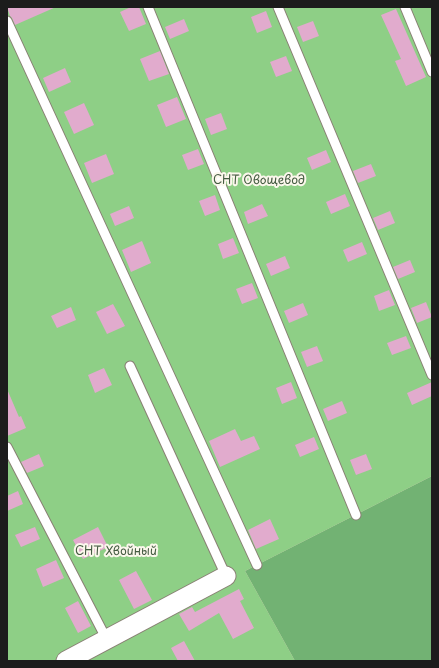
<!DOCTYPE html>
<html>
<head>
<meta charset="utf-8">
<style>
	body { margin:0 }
	#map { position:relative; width:439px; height:668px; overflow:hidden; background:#f6e4cb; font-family:"Playpen Sans",sans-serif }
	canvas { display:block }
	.frame { position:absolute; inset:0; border:8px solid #1c1c1c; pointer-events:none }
</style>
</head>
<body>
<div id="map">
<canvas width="439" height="668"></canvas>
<div class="frame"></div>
</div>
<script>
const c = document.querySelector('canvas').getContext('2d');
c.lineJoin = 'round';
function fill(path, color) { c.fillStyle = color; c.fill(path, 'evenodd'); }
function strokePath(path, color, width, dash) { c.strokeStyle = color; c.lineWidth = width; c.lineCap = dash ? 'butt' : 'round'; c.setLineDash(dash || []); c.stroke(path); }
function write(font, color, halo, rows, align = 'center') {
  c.font = font + ' "Playpen Sans",sans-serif'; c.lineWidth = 4; c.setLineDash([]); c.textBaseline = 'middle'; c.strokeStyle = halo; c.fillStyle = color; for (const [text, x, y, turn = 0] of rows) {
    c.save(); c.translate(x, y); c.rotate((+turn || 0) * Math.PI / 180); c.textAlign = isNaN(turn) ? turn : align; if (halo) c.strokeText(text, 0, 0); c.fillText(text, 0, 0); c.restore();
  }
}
fill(new Path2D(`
	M7,7H432V476L245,571L295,661H7Z`), '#8ecf86');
fill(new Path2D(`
	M432,476V661H295L245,571Z`), '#72b273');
fill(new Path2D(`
	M7,7H56L15,25L12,18L10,16Z
	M131,7H139L146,24L129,31L120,12Z
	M396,9L426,77L406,86L395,61L401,59L381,15Z
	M266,11L272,27L257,33L251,17Z
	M184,19L189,31L170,39L165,27Z
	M313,21L319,36L303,42L297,27Z
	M160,51L169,74L149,81L140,59Z
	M286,56L292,71L276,77L270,62Z
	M65,68L71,82L49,92L43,78Z
	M177,97L186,119L166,127L157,105Z
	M84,103L94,125L74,134L64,112Z
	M221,113L227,129L211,135L205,119Z
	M198,149L204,164L188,170L182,155Z
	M326,150L331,162L312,170L307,158Z
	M106,154L114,174L92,183L84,163Z
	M371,164L376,176L358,183L353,171Z
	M345,194L350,206L331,214L326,202Z
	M215,195L220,210L205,216L199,201Z
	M262,204L268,216L248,224L244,212Z
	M129,206L134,218L115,226L110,214Z
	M390,211L395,223L378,230L373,218Z
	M233,238L239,253L223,259L218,244Z
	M142,241L151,263L131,272L122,250Z
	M362,242L367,254L348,262L343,250Z
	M285,256L290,268L271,276L266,264Z
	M410,260L415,272L398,279L393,267Z
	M252,283L258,298L242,304L236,289Z
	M389,290L395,305L379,311L374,296Z
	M426,302L432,317L417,323L411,308Z
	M303,303L308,315L289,323L284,311Z
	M113,304L125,326L107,334L96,312Z
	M71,307L76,320L57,328L51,316Z
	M406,336L411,348L392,355L387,343Z
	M317,346L323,361L307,367L301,352Z
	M104,368L112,385L95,393L88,375Z
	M291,382L297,398L282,404L276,388Z
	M432,382V396L412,405L407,393Z
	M7,389L19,417L21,416L26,428L7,436Z
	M342,401L347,413L328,421L323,409Z
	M235,429L241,441L254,436L260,449L220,467L209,441Z
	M314,437L319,449L300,457L295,445Z
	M39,454L44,466L27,473L21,462Z
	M366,454L372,469L356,475L350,460Z
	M18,491L23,504L7,511V496Z
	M270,519L279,539L256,549L248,530Z
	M35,527L40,539L21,547L15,535Z
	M98,527L108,547L83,559L73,540Z
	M56,560L64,578L43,587L36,569Z
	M136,571L152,600L134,609L119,580Z
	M239,589L244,599L240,601L254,628L233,639L219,613L189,631L179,614L192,607L195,612Z
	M78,601L91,626L78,633L65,608Z
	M184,641L195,661H178L171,648Z`), '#e1abcd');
const service = new Path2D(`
	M148,7L356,515
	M278,7L432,375
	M405,7L432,72
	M7,21L257,565
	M130,366L226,576
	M7,447L107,640`);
const minor = new Path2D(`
	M66,661L226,576`);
strokePath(service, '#898074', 11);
strokePath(minor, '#898074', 21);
strokePath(service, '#fff', 9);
strokePath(minor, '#fff', 19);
write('12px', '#445b41', '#fbf7ec', [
	["СНТ Овощевод",259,181],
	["СНТ Хвойный",116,552]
]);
</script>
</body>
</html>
